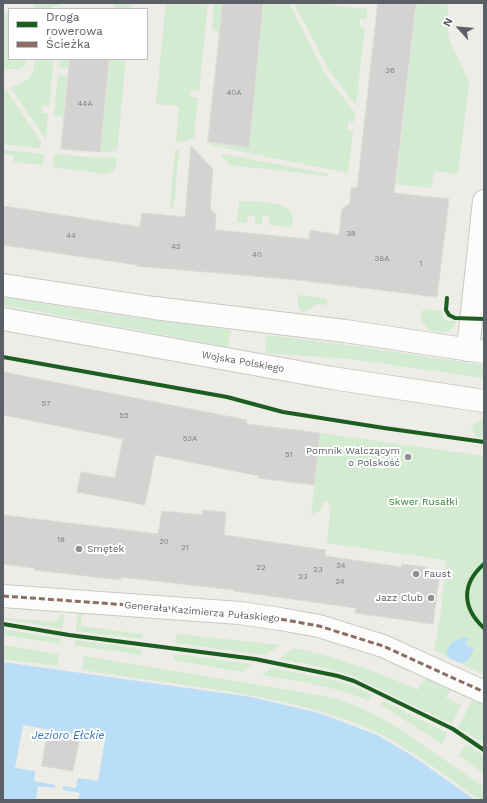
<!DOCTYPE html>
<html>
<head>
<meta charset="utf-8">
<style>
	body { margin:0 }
	#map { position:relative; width:487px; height:803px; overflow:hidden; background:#edece7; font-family:"Work Sans",sans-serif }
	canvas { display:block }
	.frame { position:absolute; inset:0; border:4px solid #5b6066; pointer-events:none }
	.legend { position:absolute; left:8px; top:8px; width:140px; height:52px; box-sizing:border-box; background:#fff; border:1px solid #bdbfc2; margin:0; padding:5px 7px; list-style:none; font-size:12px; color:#5b6066 }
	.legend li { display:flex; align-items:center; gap:8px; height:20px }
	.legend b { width:20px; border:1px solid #bdbfc2 }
	.north { position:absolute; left:439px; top:8px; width:40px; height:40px; -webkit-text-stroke:3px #fff; paint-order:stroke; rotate:297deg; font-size:11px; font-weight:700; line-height:16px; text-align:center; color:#5b6066 }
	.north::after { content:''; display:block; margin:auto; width:14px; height:18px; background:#5b6066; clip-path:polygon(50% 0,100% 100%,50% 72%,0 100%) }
</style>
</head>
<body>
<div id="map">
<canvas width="487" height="803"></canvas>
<div class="frame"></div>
<ul class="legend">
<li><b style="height:5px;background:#1b5e20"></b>Droga rowerowa</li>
<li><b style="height:5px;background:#8d6e63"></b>Ścieżka</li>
</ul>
<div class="north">N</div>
</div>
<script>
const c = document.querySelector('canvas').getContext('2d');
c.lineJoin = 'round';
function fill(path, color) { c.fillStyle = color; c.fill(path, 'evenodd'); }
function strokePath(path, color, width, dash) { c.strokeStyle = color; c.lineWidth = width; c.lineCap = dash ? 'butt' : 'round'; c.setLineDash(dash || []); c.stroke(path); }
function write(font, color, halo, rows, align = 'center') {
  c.font = font + ' "Work Sans",sans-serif'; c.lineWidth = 4; c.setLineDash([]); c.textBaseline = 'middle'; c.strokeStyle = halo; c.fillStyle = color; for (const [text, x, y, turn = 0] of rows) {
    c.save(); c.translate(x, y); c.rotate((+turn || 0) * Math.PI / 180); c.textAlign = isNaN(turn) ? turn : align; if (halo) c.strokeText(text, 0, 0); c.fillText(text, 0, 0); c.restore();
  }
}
fill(new Path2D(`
	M31,3H59V6H53L52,9H37Z
	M115,3H132L131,9H115Z
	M166,3H208L199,91L191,90L190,97L198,98L194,138L186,141L176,142L179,106L156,104Z
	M214,3H222L219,32L212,30Z
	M264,3H289L325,74L355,113L354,122L348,121L347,130L353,131L348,173L210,145L209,143L249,147L260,44L257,43L258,37H260Z
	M294,3H310L367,9L366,19L360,18L359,27L365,28L356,105L330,72Z
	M417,3H447C449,14 446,26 449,38C454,54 465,68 469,84L458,174L434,171L431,188L396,184Z
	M8,13L9,14V59H27L25,65L21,69H3V14Z
	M35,59H54L49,106H42V113H48L46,140L11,88V87C29,81 33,79 35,59Z
	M60,59H69L68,68L59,67Z
	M110,59H126L117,151L100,152Z
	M58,75L67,76L63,117L54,116Z
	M3,89L7,91L41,142L40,148L3,144Z
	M3,150L44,154L43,165L14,162V155L3,154Z
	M175,150H179L174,205L173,207L170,208Z
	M54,154L99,158L117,157L116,166L112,172L105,174L53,167Z
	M222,154L328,174V176L230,165L221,155Z
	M239,201C251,202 285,201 291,212C294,216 292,222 292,227L269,225V217L262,216V224H255V216L248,215L247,223L237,222Z
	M298,295L325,298L327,300V305L317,304L303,313C297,308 298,302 298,295Z
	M3,297L101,313L231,330L228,347L3,305Z
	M425,309L441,311L444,319L448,321H457L452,329L447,332L430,331L421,320L422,311Z
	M267,335L347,345L484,365V378L350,359L265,353Z
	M484,417V438L476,437L471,426Z
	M320,433L484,456V675L434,650L441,611L446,560L327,543L331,503L323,502L322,509L311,515Z
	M78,612L82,613L81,626L142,634V639L76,631Z
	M65,613L62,629L3,619V614L5,618L56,622L57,619Z
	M3,629L61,639L60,644L3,635Z
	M177,634L280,645L265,655L175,643Z
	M75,640L141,649V655L74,645Z
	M3,645L59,654L57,666L3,659Z
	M294,648C337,657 378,672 418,690C419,687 421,683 423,681C430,675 444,684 451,688L446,698L461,705L452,724L355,677L327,668L279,659Z
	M174,654L252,664L242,672L174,660Z
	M84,656L314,694L336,699L357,706L392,724L484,787V800H479C447,776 414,751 378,733C328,709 274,699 220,690C174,683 128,677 82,670Z
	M272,668L337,681L354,686L372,695L369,701C335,686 299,681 262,675Z
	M473,698L484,704V743L458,728Z
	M383,701L447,733L442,744L381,705Z
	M466,744L484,756V774L459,755Z`), '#d3ebd0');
fill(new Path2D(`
	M464,637L469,638L465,645L474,649C468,660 467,667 453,660C450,658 448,657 446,654L451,643Z
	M3,662L251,697L319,713L377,735L411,755L475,800H3Z`), '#baddf8');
fill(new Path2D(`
	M23,725L105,740L98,781L78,778L76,788L63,786V790L80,793L78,800H36L38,786L54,788L55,785L34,781L35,771L15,768Z`), '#edece7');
const building = new Path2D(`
	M223,3H263L249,147L208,142Z
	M378,3H416L394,193L449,199L437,297L298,280L137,266V265L3,245V206L140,227L142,213L185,217L191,146L213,169L210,209L216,214L215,230L309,239L310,230L339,235L342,209L350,203L351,188L357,187Z
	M70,59H109L100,152L61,149Z
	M3,372L247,420L246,424L320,433L314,485L258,478L259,476L155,455L145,505L77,492L81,472L115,478L123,439L3,415Z
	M203,510L226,512L224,535L326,550L325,556L401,567L402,564L427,567L426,570L440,572L433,624L355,613L356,608L234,591V590L121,577V580L34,570L35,568L3,564V515L158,534L162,511L202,515Z
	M47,736L79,742L73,771L42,766Z`);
fill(building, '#d4d3d1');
strokePath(building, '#dcdad6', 1);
const minor = new Path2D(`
	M468,350L484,201
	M3,596L240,613L280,619L319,626L383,646L484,692`);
const tertiary = new Path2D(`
	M3,285L154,308L345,331L484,352
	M3,319L332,378L484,401`);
strokePath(minor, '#c8c9c8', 24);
strokePath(tertiary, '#c8c9c8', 24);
strokePath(minor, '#fcfcfb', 22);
strokePath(tertiary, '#fcfcfb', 22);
strokePath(new Path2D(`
	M3,596L240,613L280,619L319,626L383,646L484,692`), '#8d6e63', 3, [6, 3]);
strokePath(new Path2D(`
	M447,298L446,310L449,315L455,318L484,319
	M3,357L227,397L283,412L384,428L484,442
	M484,564C461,584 462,608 484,628
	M3,624L69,635L255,659L338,676L354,681L422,714L453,729L484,750`), '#1b5e20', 4);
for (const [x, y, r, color] of [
	[408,457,4,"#8e9193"],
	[79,549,4,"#8e9193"],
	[416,574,4,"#8e9193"],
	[431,598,4,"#8e9193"]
]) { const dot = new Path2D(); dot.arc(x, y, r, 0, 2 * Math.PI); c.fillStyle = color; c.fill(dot); strokePath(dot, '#fff', 1.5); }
write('8px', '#7a7e82', null, [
	["36",390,71],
	["40A",234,93],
	["44A",85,104],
	["38",351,234],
	["44",71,236],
	["42",176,247],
	["40",257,255],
	["38A",382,259],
	["1",421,264],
	["57",46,404],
	["55",124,416],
	["53A",190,439],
	["51",289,455],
	["18",61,540],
	["20",164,542],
	["21",185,548],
	["24",341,566],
	["22",261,568],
	["23",318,570],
	["23",303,577],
	["24",340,582]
]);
write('10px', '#5b6066', '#fff', [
	["Wojska Polskiego",243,362,10],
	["Generała Kazimierza Pułaskiego",202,612,5]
]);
write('10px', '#5b6066', '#fff', [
	["Pomnik Walczącym",400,451],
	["o Polskość",400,463],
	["Smętek",87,549,"left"],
	["Faust",424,574,"left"],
	["Jazz Club",423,598]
], 'right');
write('10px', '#2c8531', '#fff', [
	["Skwer Rusałki",423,502]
]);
write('italic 11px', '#3675bc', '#fff', [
	["Jezioro Ełckie",68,736]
]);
</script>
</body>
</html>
